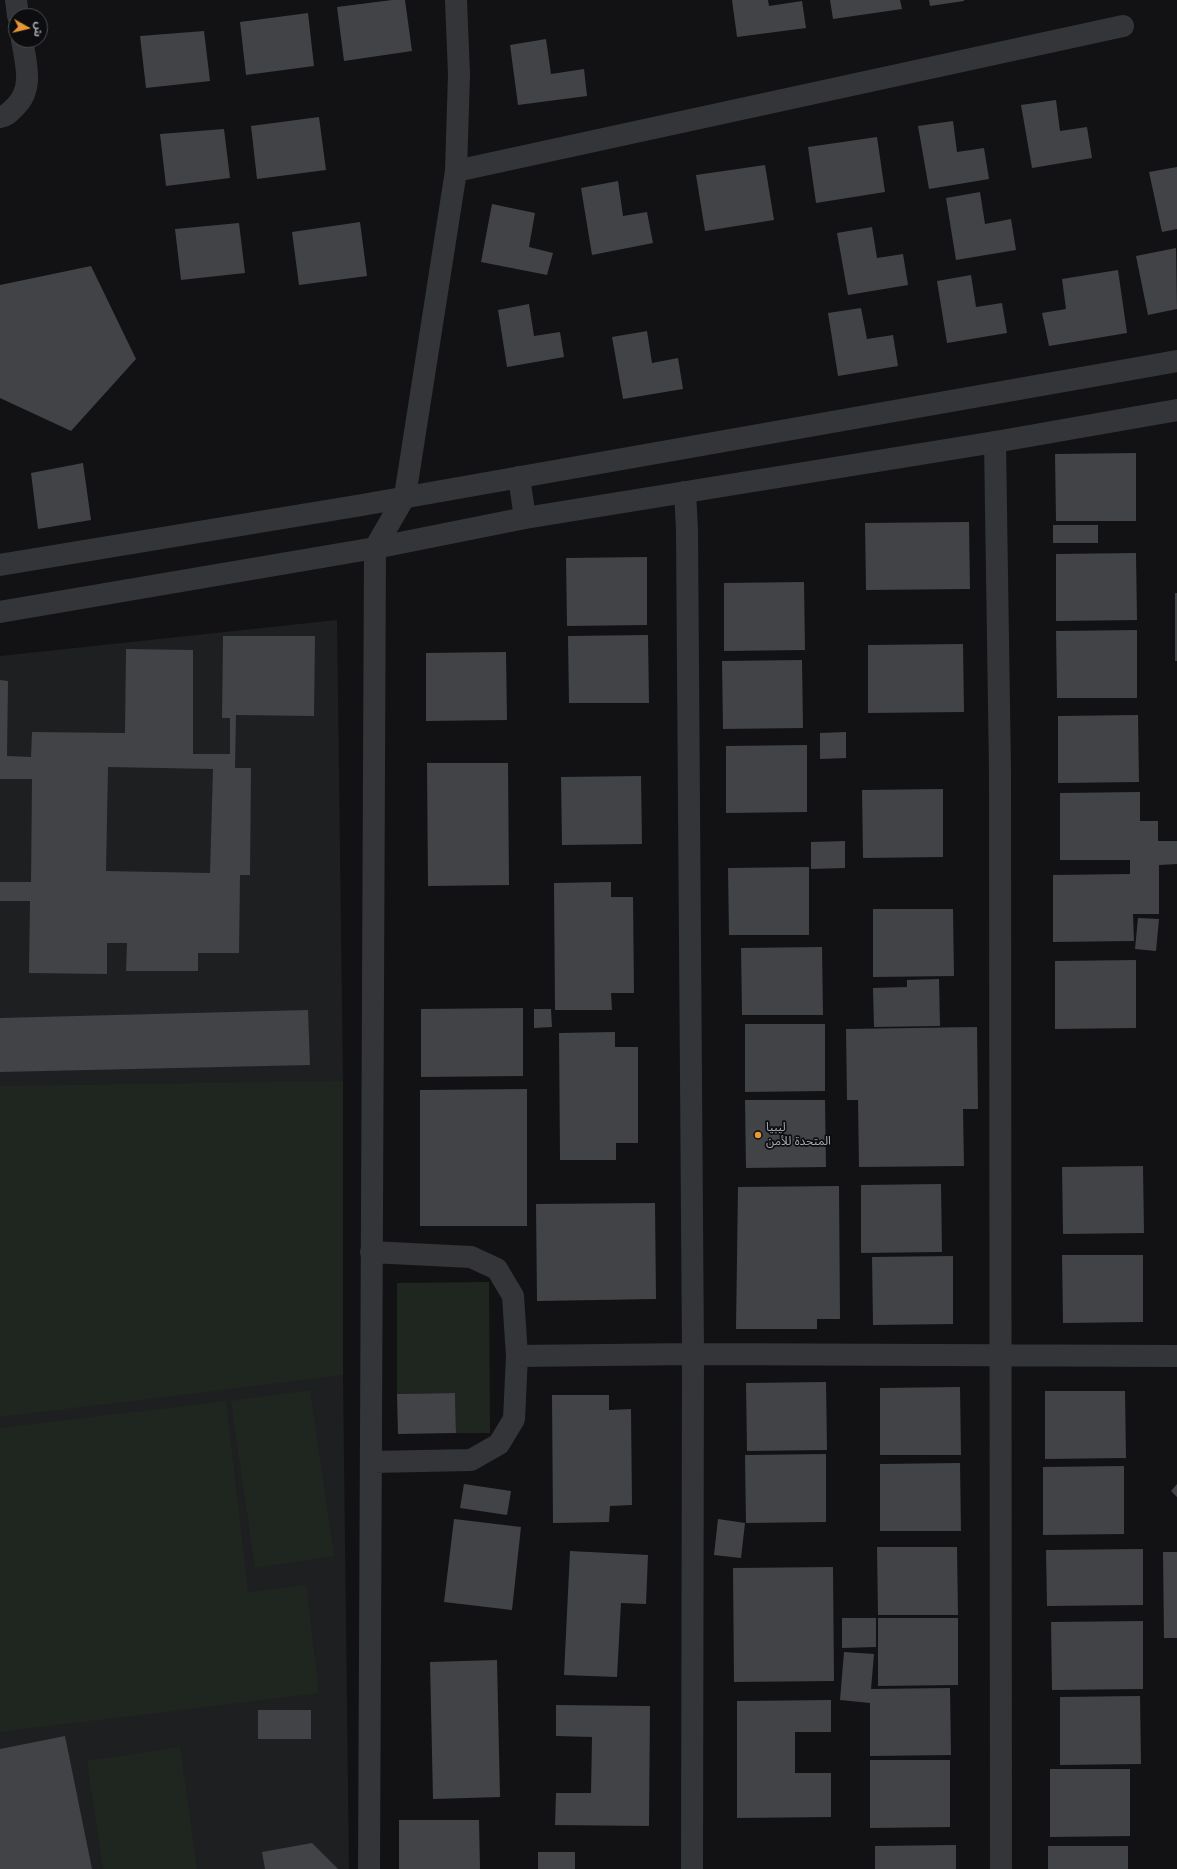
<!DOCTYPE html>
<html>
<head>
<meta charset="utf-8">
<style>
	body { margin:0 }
	#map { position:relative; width:1177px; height:1869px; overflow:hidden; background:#121214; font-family:Arial,"Noto Sans Arabic",sans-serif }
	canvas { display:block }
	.north { position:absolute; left:8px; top:8px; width:40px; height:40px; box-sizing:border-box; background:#0d0d0f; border:1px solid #494c51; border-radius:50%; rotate:98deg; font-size:11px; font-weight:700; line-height:16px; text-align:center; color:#a4abb4 }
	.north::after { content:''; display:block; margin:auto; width:14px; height:18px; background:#e89736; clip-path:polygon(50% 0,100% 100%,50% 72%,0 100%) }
</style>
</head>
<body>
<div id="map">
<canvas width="1177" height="1869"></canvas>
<div class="north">ش</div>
</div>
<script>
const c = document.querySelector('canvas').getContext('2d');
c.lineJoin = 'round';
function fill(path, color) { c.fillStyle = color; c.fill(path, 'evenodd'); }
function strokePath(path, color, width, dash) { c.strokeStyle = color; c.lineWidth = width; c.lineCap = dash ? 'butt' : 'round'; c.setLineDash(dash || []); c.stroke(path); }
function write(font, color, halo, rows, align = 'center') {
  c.font = font + ' Arial,"Noto Sans Arabic",sans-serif'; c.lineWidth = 3.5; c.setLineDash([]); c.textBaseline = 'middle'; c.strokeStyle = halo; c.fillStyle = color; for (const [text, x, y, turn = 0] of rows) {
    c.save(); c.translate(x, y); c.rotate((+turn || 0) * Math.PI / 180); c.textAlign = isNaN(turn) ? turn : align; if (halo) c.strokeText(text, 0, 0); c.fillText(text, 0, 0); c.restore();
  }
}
fill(new Path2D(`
	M337,620L343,1081V1375L349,1869H0V656Z`), '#1e1f21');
fill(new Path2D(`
	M343,1081V1375L0,1417V1086Z
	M489,1282L490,1433H456L455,1393L397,1394V1283Z
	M310,1390L334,1556L255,1568L231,1401Z
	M226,1401L248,1592L306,1585L319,1693L0,1732V1428Z
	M180,1747L197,1869H103L87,1761Z`), '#1f261f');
fill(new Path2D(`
	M392,0H405L412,51L344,61L337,7Z
	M732,0H768L769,6L802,1L806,28L737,37Z
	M830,0H900L902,9L833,19Z
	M929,0H964V1L930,6Z
	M308,13L314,66L246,75L240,22Z
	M204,31L210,81L146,88L140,36Z
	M546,39L551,74L584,69L587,96L518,105L510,45Z
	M1056,100L1060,131L1087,127L1092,158L1032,168L1021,105Z
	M319,117L326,170L257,179L251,126Z
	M953,121L957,152L984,148L989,179L929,189L918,126Z
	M224,129L230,178L166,186L160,134Z
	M877,137L885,192L816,203L808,147Z
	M765,165L774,220L705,231L696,175Z
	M1177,167V229L1162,232L1149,172Z
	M618,181L623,216L647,212L653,243L592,255L581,188Z
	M980,192L985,224L1011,219L1016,250L956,260L946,198Z
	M492,204L535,213L529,247L553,253L547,275L481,262Z
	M360,222L367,276L299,285L292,232Z
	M239,223L245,273L181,280L175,229Z
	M872,227L877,258L903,254L908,285L848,295L837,233Z
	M1176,248L1177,309L1148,315L1136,256Z
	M91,266L136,359L71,431L0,398V285Z
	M1118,270L1127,333L1049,346L1042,313L1066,309L1062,279Z
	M971,275L976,307L1002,303L1007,333L947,343L937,281Z
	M529,304L534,336L560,332L564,357L507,367L498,310Z
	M861,308L867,339L893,335L898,366L838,376L828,313Z
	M647,331L652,363L678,358L683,389L623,399L612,337Z
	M1136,453V521H1056L1055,454Z
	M83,463L91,520L38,529L31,473Z
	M969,522L970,589L866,590L865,523Z
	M1053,525H1098V543H1053Z
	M1136,553L1137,620L1056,621V554Z
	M647,557V625L567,626L566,558Z
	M804,582L805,650L724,651V583Z
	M1175,593H1177V661H1175Z
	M1137,630V698H1057L1056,631Z
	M648,635L649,703H569L568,636Z
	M223,636H315L314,716L236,715L235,768H251L250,875H240L239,953H198V971H126L127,943H107V974L29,973L30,901H0V882H31L32,779H0V680L8,681L7,756L31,757L32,732L125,733L126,649L193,650V754H230V718H222ZM108,767L213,769L210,873L106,871Z
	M963,644L964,712L868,713V645Z
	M506,652L507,720L426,721V653Z
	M802,660L803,728L723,729L722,661Z
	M1138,715L1139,782L1058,783V716Z
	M846,732V758L820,759V733Z
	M807,745V812L726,813V746Z
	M427,763H508L509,885L428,886Z
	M641,776L642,844L562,845L561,777Z
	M943,789V857L863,858L862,790Z
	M1140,792V821H1158V841H1177V864L1159,865V914H1133L1134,941L1053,942V875L1130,874V860H1060V793Z
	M845,841V868L811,869V842Z
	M809,867V935H729L728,868Z
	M611,882V897H633L634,993H611L612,1010H555L554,883Z
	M873,909H953L954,976L873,977Z
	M1138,918L1159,919L1156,951L1135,949Z
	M822,947L823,1015H742L741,948Z
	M1136,960V1028L1055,1029V961Z
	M939,979L940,1026L874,1027L873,988L907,987V980Z
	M523,1008V1076L421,1077V1009Z
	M534,1009H551L552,1027L534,1028Z
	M308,1010L310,1065L0,1072V1018Z
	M745,1024H825V1091L745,1092Z
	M977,1027L978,1109H963L964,1166L859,1167L858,1100H847L846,1029Z
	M615,1032V1047H638V1143H616V1160H560L559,1033Z
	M527,1089V1226H420V1090Z
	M745,1100H825L826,1167L746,1168Z
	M1143,1166L1144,1233L1063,1234L1062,1167Z
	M941,1184L942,1252L861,1253V1185Z
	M839,1186L840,1319H817V1329H736L738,1187Z
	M655,1203L656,1299L537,1301L536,1204Z
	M1062,1255H1143V1322L1063,1323Z
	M953,1256V1324L873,1325L872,1257Z
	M826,1382L827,1450L747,1451L746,1383Z
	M960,1387L961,1455H880V1388Z
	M1045,1391H1125L1126,1458L1045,1459Z
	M455,1393L456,1433L398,1434L397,1394Z
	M552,1395H609V1410L631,1409L632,1505L610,1506L609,1522L553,1523Z
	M826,1454V1522L746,1523L745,1455Z
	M960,1463L961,1531H880V1464Z
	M1124,1466V1534L1043,1535V1467Z
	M464,1484L511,1491L507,1515L460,1508Z
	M1177,1484V1497L1171,1491Z
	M454,1519L521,1527L512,1610L444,1602Z
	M718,1519L745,1523L741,1558L714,1555Z
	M877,1547H957L958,1615H878Z
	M1143,1549V1605L1047,1606L1046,1550Z
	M570,1551L648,1555L646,1604L621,1603L617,1677L564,1675Z
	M1163,1552H1177V1638H1164Z
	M833,1567L834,1681L734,1682L733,1568Z
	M842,1618H876V1647L842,1648Z
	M878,1618H958V1685L878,1686Z
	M1143,1621V1689L1052,1690L1051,1622Z
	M844,1652L874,1654L871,1689L950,1688L951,1755L870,1756V1703L840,1700Z
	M497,1660L500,1797L433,1799L430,1662Z
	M1140,1696L1141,1764L1060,1765V1697Z
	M831,1700V1732H795V1773H831V1817L737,1818V1701Z
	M556,1705L650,1706L649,1826L555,1825L556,1793H591L592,1737L556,1736Z
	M258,1710H311V1739H258Z
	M65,1736L92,1869H0V1749Z
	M870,1760H950V1827L870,1828Z
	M1050,1769H1130V1836L1050,1837Z
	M399,1820H479L480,1869H399Z
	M312,1843L338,1869H265L262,1852Z
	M956,1845V1869H875V1846Z
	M1048,1846H1128V1869H1048Z
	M538,1852H575V1869H538Z`), '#414347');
strokePath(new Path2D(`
	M16,0L18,16
	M0,117C7,116 10,112 15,107C34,89 26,64 22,40
	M456,171L1123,26
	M995,442L1000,771L1001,1869
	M685,492L687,530L693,1354L692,1869
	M371,1252L471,1257L497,1269L513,1296L517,1356L514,1419L499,1444L471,1460L372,1462
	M517,1356L693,1354L1177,1356
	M369,1869L375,548L405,496L456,171L459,74L456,0`), '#333538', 22);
strokePath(new Path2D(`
	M519,477L525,518
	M0,565L362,505L1177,361
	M0,612L375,548L525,518L995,442L1177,410`), '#333538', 22);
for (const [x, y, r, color] of [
	[758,1135,4,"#e89736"]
]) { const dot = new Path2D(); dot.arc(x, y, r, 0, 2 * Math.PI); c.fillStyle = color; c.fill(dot); strokePath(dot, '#0d0d0f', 1.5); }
write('12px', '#a4abb4', '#0d0d0f', [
	["ليبيا",766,1128],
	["المتحدة للأمن",766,1142]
], 'left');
</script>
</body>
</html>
